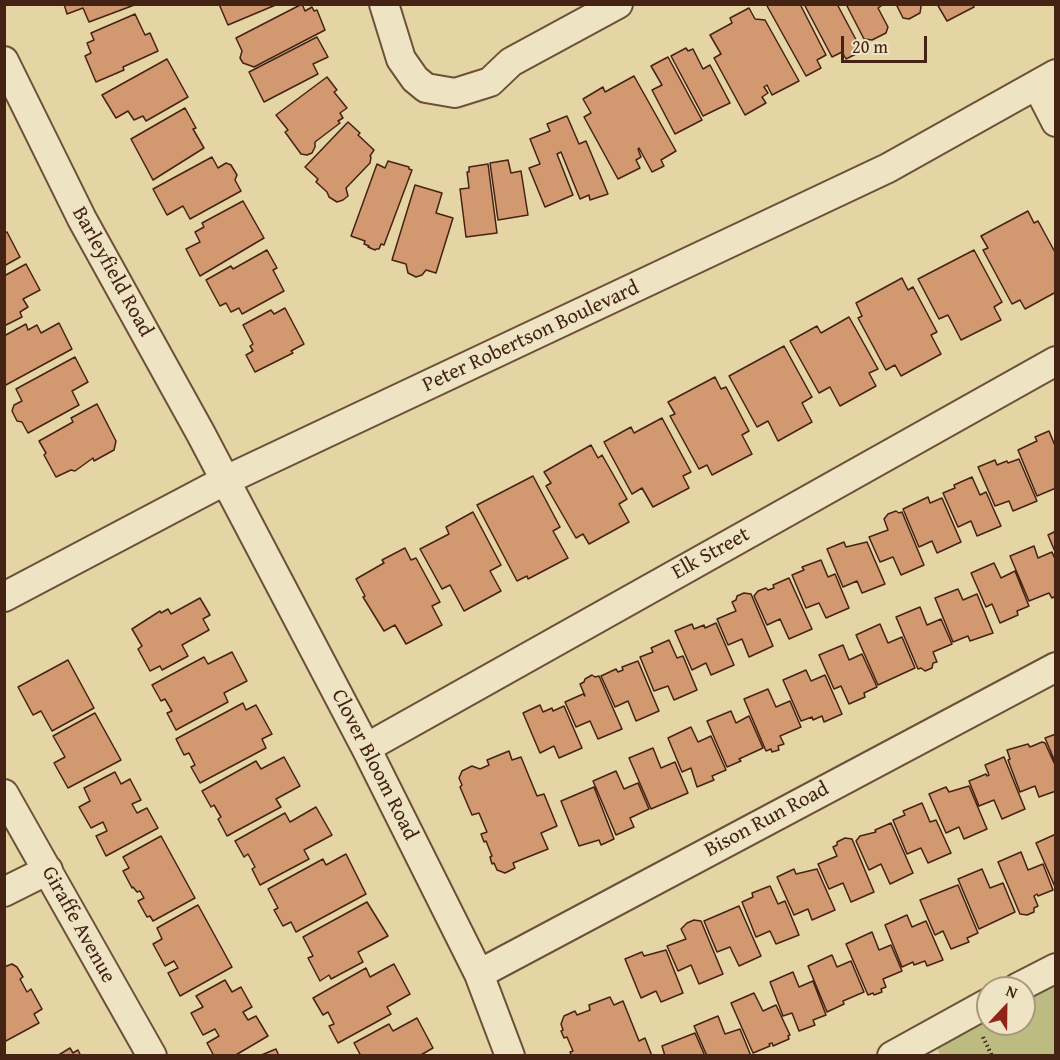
<!DOCTYPE html>
<html>
<head>
<meta charset="utf-8">
<style>
	body { margin:0 }
	#map { position:relative; width:1060px; height:1060px; overflow:hidden; background:#e5d5a5; font-family:"Gentium Book Plus",serif }
	canvas { display:block }
	.frame { position:absolute; inset:0; border:6px solid #452314; pointer-events:none }
	.north { position:absolute; left:976px; top:976px; width:60px; height:60px; box-sizing:border-box; background:#eee4c4; border:2px solid #aa977e; border-radius:50%; rotate:22deg; font-size:16px; font-weight:700; line-height:24px; text-align:center; color:#452314 }
	.north::after { content:''; display:block; margin:auto; width:21px; height:27px; background:#8f2418; clip-path:polygon(50% 0,100% 100%,50% 72%,0 100%) }
	.scale { position:absolute; left:841px; top:36px; width:86px; height:27px; box-sizing:border-box; border:3px solid #452314; border-top:0; padding-left:8px; font-size:18px; line-height:21px; white-space:nowrap; color:#452314; -webkit-text-stroke:4px #eee4c4; paint-order:stroke }
</style>
</head>
<body>
<div id="map">
<canvas width="1060" height="1060"></canvas>
<div class="frame"></div>
<div class="north">N</div>
<div class="scale">20 m</div>
</div>
<script>
const c = document.querySelector('canvas').getContext('2d');
c.lineJoin = 'round';
function fill(path, color) { c.fillStyle = color; c.fill(path, 'evenodd'); }
function strokePath(path, color, width, dash) { c.strokeStyle = color; c.lineWidth = width; c.lineCap = dash ? 'butt' : 'round'; c.setLineDash(dash || []); c.stroke(path); }
function write(font, color, halo, rows, align = 'center') {
  c.font = font + ' "Gentium Book Plus",serif'; c.lineWidth = 4.5; c.setLineDash([]); c.textBaseline = 'middle'; c.strokeStyle = halo; c.fillStyle = color; for (const [text, x, y, turn = 0] of rows) {
    c.save(); c.translate(x, y); c.rotate((+turn || 0) * Math.PI / 180); c.textAlign = isNaN(turn) ? turn : align; if (halo) c.strokeText(text, 0, 0); c.fillText(text, 0, 0); c.restore();
  }
}
fill(new Path2D(`
	M1055,984V1055H940L936,1045L988,1018V1024H1024V1000Z`), '#bbbb82');
const building = new Path2D(`
	M64,4H137L89,22L83,8L67,14Z
	M219,4H278L228,25Z
	M302,4L305,11L312,7L314,11L317,10L325,30L254,67L243,63L240,58L242,51L236,38Z
	M766,4H800L826,55L817,60L821,68L806,76Z
	M804,4H837L862,51L846,59L842,52L832,57Z
	M846,4H884L878,8L888,27L886,33L872,40L864,39Z
	M896,4H920L921,7L920,13L909,19L903,18Z
	M937,4H973L974,7L947,21Z
	M749,8L755,19L765,20L799,81L772,95L767,85L764,87L768,93L762,97L766,103L745,115L714,58L721,54L710,35L732,23L730,18Z
	M135,14L145,35L150,33L158,51L123,67L124,70L96,82L85,56L91,53L87,43L94,40L91,33Z
	M317,37L328,57L313,64L318,74L264,102L249,72Z
	M686,48L688,51L693,49L703,69L710,65L730,103L703,116L671,56Z
	M668,57L702,120L675,134L652,90L662,85L651,66Z
	M167,59L188,97L146,121L143,116L134,120L128,111L116,118L102,95Z
	M634,76L676,151L661,160L664,166L652,172L639,148L638,149L641,157L636,160L640,168L618,179L584,117L591,113L583,99L603,87L605,92Z
	M327,77L337,90L334,92L347,108L340,113L343,118L338,121L340,123L315,142V147L312,153L307,155L301,154L285,132L288,130L276,115Z
	M185,108L196,128L193,129L204,148L153,180L131,139Z
	M567,116L579,144L586,141L608,194L590,200L589,195L580,199L561,152L557,154L573,195L545,207L529,168L540,164L530,139L550,131L547,124Z
	M348,122L360,133L358,135L374,150L370,156L371,157L370,163L346,188L348,196L343,200L337,202L329,197L327,192L316,182L318,179L305,167Z
	M212,157L218,168L226,163L231,165L237,175L235,180L241,191L190,219L183,206L167,215L153,189Z
	M508,160L511,173L521,171L528,215L498,220L490,163Z
	M388,161L409,167V169L412,170L384,245L381,244L379,249H376L375,250L368,247L369,246L364,244L365,241L351,236L377,164L385,168Z
	M488,164L497,233L466,237L460,189L469,188L467,172H469V167Z
	M415,185L442,193L436,213L453,218L436,273L426,270L422,275L416,277L408,273L406,264L392,260Z
	M243,201L264,238L200,276L186,249L200,242L195,232L204,227L202,223Z
	M1028,211L1034,223L1038,221L1056,254V292L1025,309L1020,300L1012,304L983,250L988,248L981,236Z
	M7,232L20,257L4,266V233Z
	M267,250L277,268L273,270L284,291L242,314L239,308L231,312L226,303L220,306L206,280L231,266L233,269Z
	M974,250L1002,302L994,307L1001,320L961,340L948,315L939,319L918,279Z
	M26,264L40,290L23,299L28,307L20,312L22,317L4,326V276Z
	M902,278L908,290L913,287L937,332L931,335L941,354L901,376L895,365L886,370L858,318L862,316L856,303Z
	M285,308L304,344L291,351L293,353L255,372L246,355L253,351L250,346L253,344L243,325L271,310L274,314Z
	M849,317L878,369L869,373L876,386L840,406L830,387L819,393L790,341L817,326L821,333Z
	M59,323L72,349L4,386V336L26,324L28,330L37,325L41,333Z
	M784,346L812,397L802,403L812,422L778,441L768,421L757,427L729,376Z
	M75,357L88,382L72,391L79,405L28,433L22,422L17,421L12,411L14,405L22,401L16,389Z
	M715,377L721,389L726,387L749,431L742,435L752,454L712,475L707,465L699,469L670,416L675,414L668,402Z
	M97,404L116,441L114,450L94,461L93,458L75,471L71,470L56,477L44,455L46,453L39,441L73,422L71,418Z
	M662,418L691,472L683,476L689,488L653,507L642,488L632,494L604,442L631,427L634,433Z
	M1049,431L1056,448V488L1037,496L1018,450L1037,441L1035,437Z
	M591,445L598,458L602,455L627,499L619,504L629,522L589,544L583,534L576,538L546,486L551,483L544,472Z
	M1019,459L1037,501L1013,511L1009,501L995,506L978,467L995,460L997,465L1007,461L1008,463Z
	M533,476L560,527L553,531L568,558L528,579L527,576L517,581L477,505Z
	M972,477L980,495L986,492L1001,526L977,536L971,521L958,527L943,493L955,488L954,485Z
	M928,497L930,503L942,498L961,542L937,553L932,541L919,547L903,509Z
	M896,511L899,513L902,512L924,565L901,575L893,557L880,562L869,537L888,530L884,519L888,514Z
	M473,512L501,565L490,571L501,591L464,611L450,585L442,589L420,549L449,534L446,527Z
	M1056,531V554L1048,535Z
	M844,542L846,547L867,542L885,584L862,593L857,581L843,587L827,549Z
	M1034,546L1038,558L1052,552L1056,561V596L1052,598L1049,593L1029,601L1010,556Z
	M405,548L411,560L416,558L440,602L432,606L442,625L406,644L395,625L384,631L363,597L365,596L356,579L384,563L382,560Z
	M821,560L828,577L835,574L849,608L826,618L819,603L806,608L792,575L804,570L802,567Z
	M994,563L1001,578L1015,571L1029,606L1017,611L1018,615L1000,623L992,604L986,607L971,573Z
	M789,578L812,629L789,639L780,619L767,625L754,596L758,591L766,588L768,590L774,588L773,585Z
	M958,589L963,600L977,594L993,633L970,641L968,636L953,642L935,598Z
	M744,593L751,594L773,646L749,657L742,639L728,645L717,619L736,611L732,602L736,600L737,596Z
	M200,598L210,615L203,619L209,630L182,645L188,656L162,670L160,666L150,671L138,649L142,646L132,629L160,611L161,613L168,609L171,614Z
	M920,607L927,625L941,619L952,644L933,652L937,662L933,663L932,668L925,671L921,668L918,669L896,617Z
	M716,623L734,665L711,675L706,663L692,670L675,631L692,624L694,629L704,625L705,628Z
	M880,624L888,643L902,637L915,668L878,685L856,635Z
	M669,640L677,658L683,656L697,690L674,700L668,686L654,691L640,657L653,652L651,648Z
	M843,645L849,660L862,654L877,687L864,693L865,697L849,704L841,686L834,689L819,655Z
	M232,652L247,681L224,693L228,702L176,730L167,713L172,711L165,699L161,701L152,685L204,657L208,664Z
	M68,660L94,708L52,731L41,711L33,715L18,687Z
	M638,661L659,711L636,721L628,701L615,707L601,676L616,669L618,672L623,670L622,667Z
	M806,670L811,681L825,675L842,714L824,722L822,716L813,720L812,717L801,721L783,680Z
	M592,675L595,677L599,676L622,729L598,739L590,721L576,727L565,702L583,694L585,696L580,684L584,682L585,679Z
	M768,689L776,707L790,701L801,727L780,736L784,744L778,746L779,750L772,752L771,749L766,751L744,699Z
	M243,703L246,710L256,705L272,734L262,739L266,748L200,783L191,767L195,765L189,753L184,755L176,739Z
	M540,705L543,712L552,708L553,711L564,706L582,748L559,758L554,746L540,753L523,713Z
	M731,711L736,723L749,716L763,748L739,759L741,761L727,767L707,721Z
	M95,713L121,760L68,788L54,763L65,757L53,736Z
	M691,727L698,742L711,736L726,770L712,776L714,780L697,787L691,768L682,772L668,738Z
	M1056,734V764L1045,738Z
	M1042,742L1045,743L1056,767V791L1039,797L1035,786L1020,792L1008,760L1010,759L1007,750L1028,744L1030,747Z
	M653,748L661,768L675,762L688,793L651,809L629,758Z
	M509,751L512,760L521,757L537,796L544,794L557,826L541,833L548,849L513,863L515,868L505,873L497,870L494,863L492,864L490,857L492,856L486,841L484,842L481,834L487,832L479,813L472,815L460,787L462,785L459,778L462,771L472,766L480,769L489,765L487,760Z
	M284,757L300,786L276,799L281,807L227,836L218,819L221,817L214,805L211,807L202,791L256,761L261,769Z
	M1004,757L1025,809L1002,819L994,800L979,806L969,781L986,774L987,776L989,775L985,765Z
	M616,771L624,789L638,783L649,809L630,818L634,827L616,835L593,781Z
	M115,772L121,784L130,779L141,800L132,804L137,813L147,808L158,828L106,856L96,836L107,831L103,822L91,828L79,807L90,801L84,788Z
	M969,786L987,829L964,839L959,827L946,833L929,794L946,787L949,792Z
	M594,787L614,839L601,845L599,840L579,846L561,801Z
	M922,803L930,822L936,820L951,853L928,863L921,848L907,854L893,820L905,815L903,811Z
	M316,807L332,835L304,850L309,859L260,885L252,869L255,867L248,854L244,857L235,841L285,813L290,822Z
	M891,823L913,873L890,884L881,864L869,870L856,841L860,836L876,832L875,830Z
	M1056,834V887H1055L1036,843Z
	M161,836L195,898L153,921L150,916L147,917L138,901L144,898L140,891L137,892L133,887L132,888L123,871L129,868L123,857Z
	M845,838L852,839L874,892L851,902L843,883L829,889L818,864L837,856L833,847L837,845V842Z
	M1021,852L1028,870L1043,864L1053,890L1038,896L1037,894L1034,896L1038,906L1034,908V912L1027,915L1020,914L998,862Z
	M346,854L366,894L296,932L291,922L283,926L274,910L278,908L268,889L323,859L326,865Z
	M794,869L796,874L817,869L835,910L812,920L808,909L794,915L777,877Z
	M982,869L990,888L1003,883L1015,912L979,929L958,879Z
	M958,885L978,933L967,938L969,942L951,949L943,931L935,935L920,900Z
	M770,886L778,904L785,901L799,935L776,944L770,931L756,937L742,902L753,897L752,893Z
	M367,902L388,936L358,952L363,962L331,979L329,975L320,981L308,958L313,956L303,937Z
	M198,905L232,967L180,996L168,973L178,968L174,961L165,966L153,944L162,939L157,928Z
	M739,906L761,956L739,966L730,947L717,952L704,921Z
	M907,915L912,927L926,921L943,960L927,966L925,961L914,965L913,962L902,967L885,925Z
	M694,920L701,921L723,974L699,984L691,965L678,971L667,946L686,939L681,929L687,923Z
	M872,932L879,950L891,945L902,971L883,979L886,987L881,989L882,992L874,995L873,993L868,995L846,944Z
	M666,950L683,993L661,1002L656,991L641,998L625,959L642,952L644,956Z
	M832,955L837,967L851,961L864,992L843,1001L844,1004L827,1012L808,966Z
	M12,964L17,967L23,977L20,979L27,992L31,989L42,1009L34,1014L39,1023L4,1042V967Z
	M394,964L410,994L387,1007L391,1014L338,1043L329,1026L334,1024L328,1012L323,1015L313,998L366,968L370,977Z
	M793,972L799,987L813,981L826,1015L813,1020L815,1025L799,1031L792,1013L783,1016L770,982Z
	M225,980L232,992L241,987L252,1007L243,1012L248,1020L256,1016L268,1036L234,1056H214L207,1043L219,1036L215,1029L203,1035L191,1013L203,1007L196,996Z
	M754,993L763,1011L776,1005L790,1035L788,1036L789,1039L773,1046L772,1043L769,1044L770,1046L753,1053L731,1003Z
	M610,997L614,1005L623,1001L639,1041L645,1038L652,1056H572L570,1052L573,1051L567,1037L564,1038L561,1031L563,1030L561,1024L564,1016L575,1011L577,1015L590,1010L589,1005Z
	M718,1016L725,1034L740,1029L751,1056H707L694,1026Z
	M417,1018L433,1048L419,1056H361L354,1043L389,1024L393,1031Z
	M695,1033L705,1056H665L662,1046Z
	M70,1048L73,1053L78,1050L81,1056H57Z
	M276,1049L279,1056H259Z`);
fill(building, '#d29870');
strokePath(building, '#452314', 1.5);
const minor = new Path2D(`
	M384,4L401,59L415,79L426,88L455,93L490,82L511,62L618,4
	M4,61L82,219L201,434L366,748L479,974L510,1056
	M1037,85L1056,122
	M4,597L224,481L888,168L1056,74
	M366,748L1056,361
	M4,794L152,1056
	M4,892L48,870
	M479,974L1056,667
	M1017,988L1056,968
	M892,1056L988,1003`);
strokePath(minor, '#6d5038', 32);
strokePath(new Path2D(`
	M983,1037L992,1056`), '#452314', 4, [1.5, 3]);
strokePath(minor, '#eee4c4', 28);
write('21px', '#452314', '#eee4c4', [
	["Barleyfield Road",112,272,61],
	["Peter Robertson Boulevard",531,337,-25],
	["Elk Street",711,554,-29],
	["Clover Bloom Road",374,765,63],
	["Bison Run Road",767,820,-28],
	["Giraffe Avenue",78,925,61]
]);
</script>
</body>
</html>
